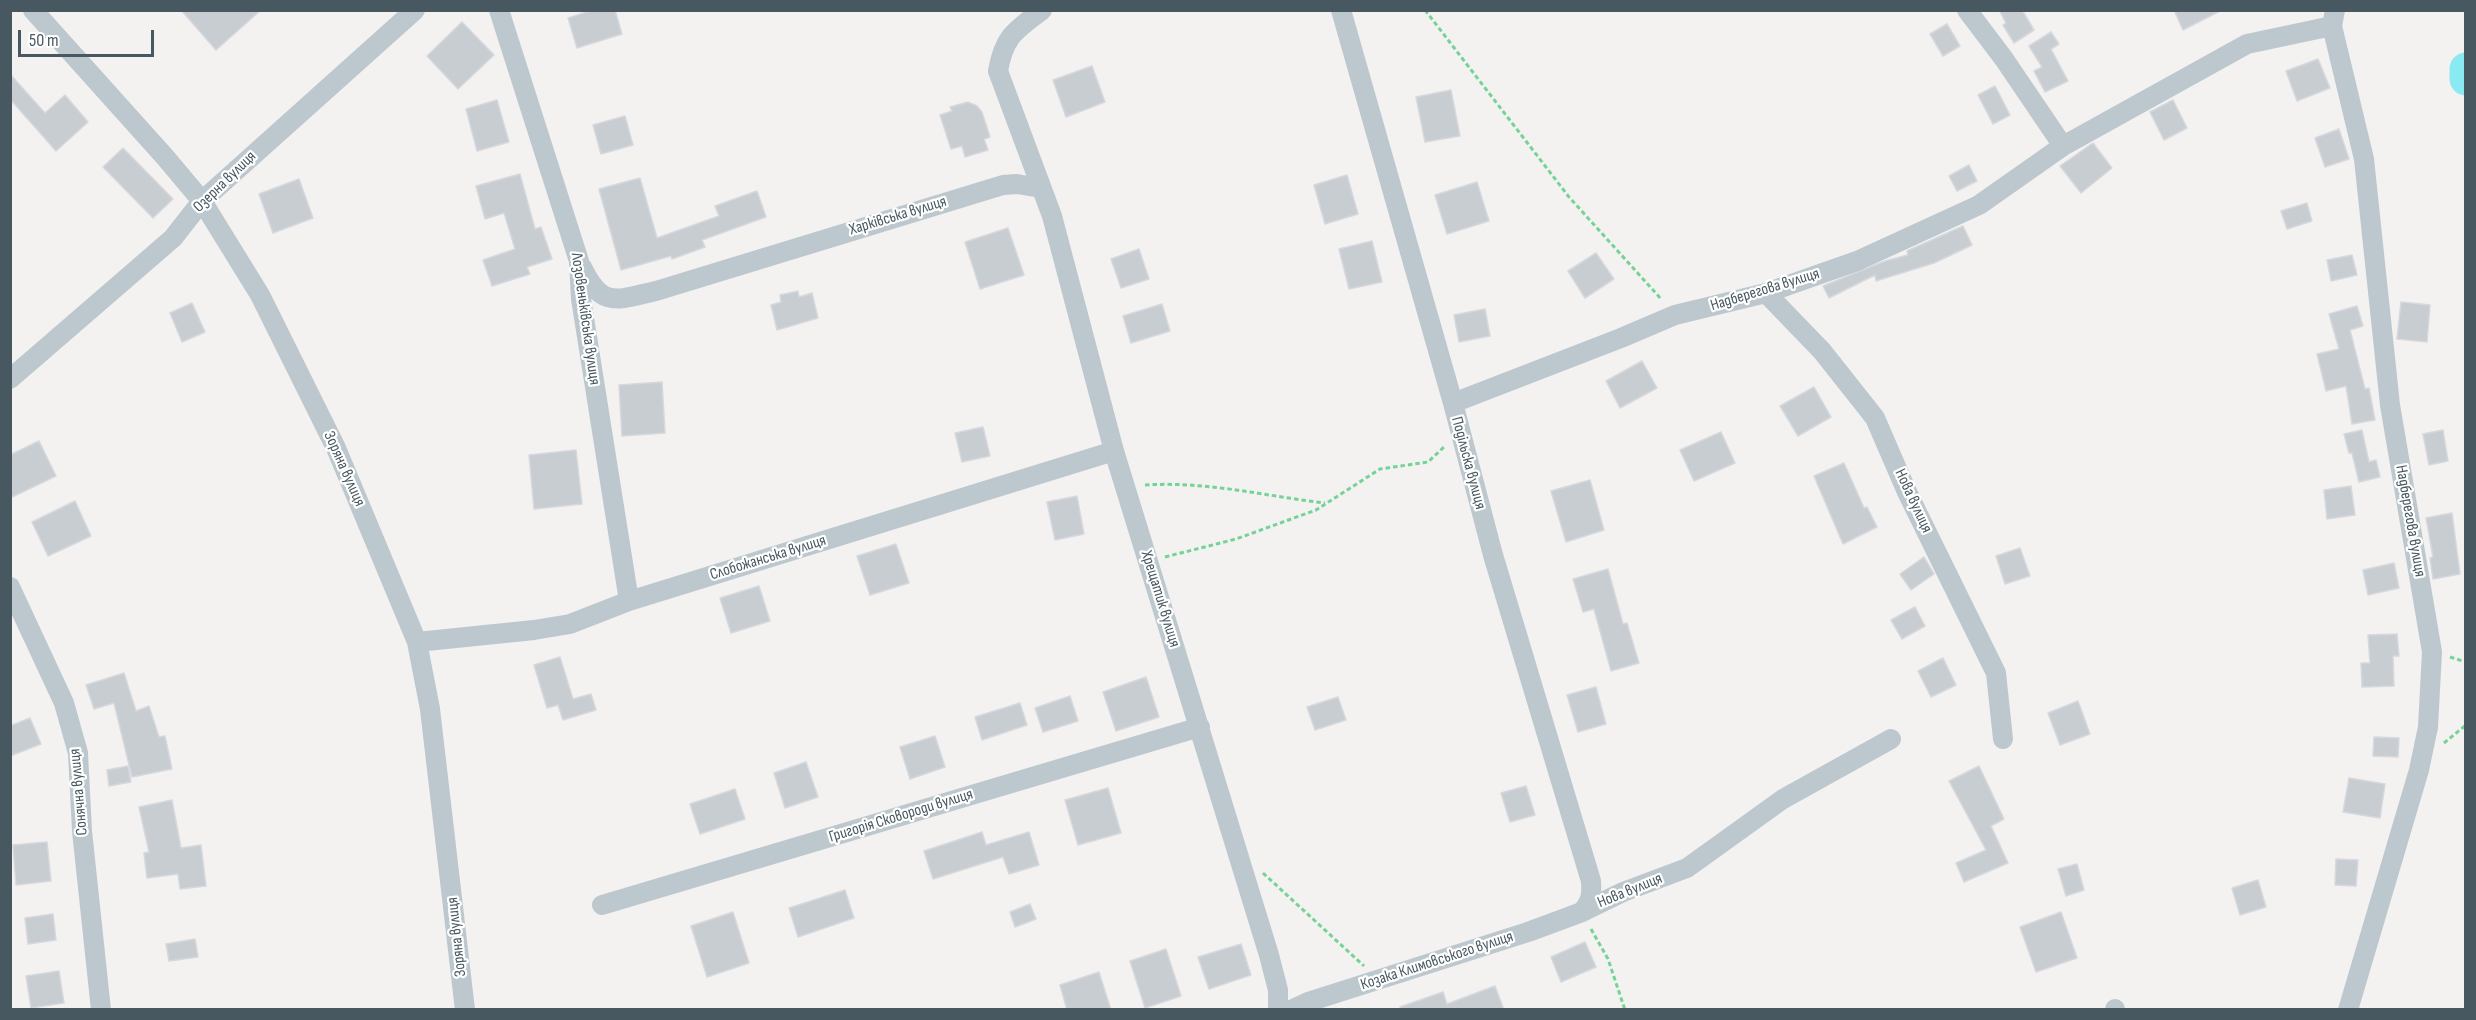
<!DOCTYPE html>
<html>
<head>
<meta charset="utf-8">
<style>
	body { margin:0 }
	#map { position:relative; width:2476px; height:1020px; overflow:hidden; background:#f4f1f1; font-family:"Sofia Sans Condensed",sans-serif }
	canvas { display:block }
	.frame { position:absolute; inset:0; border:12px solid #485860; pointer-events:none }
	.scale { position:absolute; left:18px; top:30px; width:136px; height:27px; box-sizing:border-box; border:3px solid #485860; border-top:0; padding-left:8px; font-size:18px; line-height:21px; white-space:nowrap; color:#485860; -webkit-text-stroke:4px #fff; paint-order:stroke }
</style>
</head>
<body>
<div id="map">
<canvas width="2476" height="1020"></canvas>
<div class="frame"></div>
<div class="scale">50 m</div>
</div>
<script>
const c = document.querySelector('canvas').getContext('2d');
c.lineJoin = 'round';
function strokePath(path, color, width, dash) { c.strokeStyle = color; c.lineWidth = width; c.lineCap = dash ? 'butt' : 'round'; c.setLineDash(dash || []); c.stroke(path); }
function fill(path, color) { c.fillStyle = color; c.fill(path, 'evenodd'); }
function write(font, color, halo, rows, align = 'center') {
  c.font = font + ' "Sofia Sans Condensed",sans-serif'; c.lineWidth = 4.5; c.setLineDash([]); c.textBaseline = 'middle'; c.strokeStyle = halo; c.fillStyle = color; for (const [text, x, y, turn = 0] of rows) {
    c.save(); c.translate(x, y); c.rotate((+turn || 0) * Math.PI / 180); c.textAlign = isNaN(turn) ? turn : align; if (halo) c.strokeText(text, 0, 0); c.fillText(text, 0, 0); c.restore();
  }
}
strokePath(new Path2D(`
	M2466,69V79`), '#89eaf1', 33);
const building = new Path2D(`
	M181,10H261L216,50Z
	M593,10H615L622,34L577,48L568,18Z
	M1999,10H2022L2034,30L2014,43L2003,25L2006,23Z
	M2174,10H2222L2183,30Z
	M462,22L494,55L458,89L427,56Z
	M1947,24L1960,46L1943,56L1930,34Z
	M2051,32L2059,44L2051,49L2068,81L2045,92L2034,71L2042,67L2029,46Z
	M2318,59L2330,88L2297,101L2286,71Z
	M1092,66L1105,102L1066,117L1053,80Z
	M10,74L45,113L65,95L88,122L56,151L10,99Z
	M1995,86L2010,115L1993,124L1978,95Z
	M1451,90L1460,136L1425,142L1416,97Z
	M497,100L509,142L477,151L466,109Z
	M2173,100L2187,128L2164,140L2150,112Z
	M968,102L977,106L982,112L990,137L984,139L988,150L965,157L962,146L951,149L940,115L952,111L950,107Z
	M625,116L633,145L601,154L593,125Z
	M2339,129L2349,159L2325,167L2315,138Z
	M2093,143L2112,168L2081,193L2060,166Z
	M123,148L173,199L153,218L103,167Z
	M1969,165L1977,181L1957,191L1949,176Z
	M520,174L535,229L541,227L552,259L527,267L530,274L492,286L483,260L515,249L504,213L485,219L476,186Z
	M1347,175L1358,214L1325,224L1314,185Z
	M640,178L657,238L719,216L715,206L757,191L766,217L702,240L705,247L672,259L671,256L621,270L599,189Z
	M299,179L313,218L273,233L259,194Z
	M1477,182L1489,221L1447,234L1435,195Z
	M2307,203L2312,221L2287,229L2281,211Z
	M1963,226L1972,245L1934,263L1876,281L1875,275L1829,298L1823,286L1885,261L1908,255L1907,251Z
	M1008,228L1024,275L980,289L965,242Z
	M1372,241L1382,282L1349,289L1339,249Z
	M1139,249L1149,279L1121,288L1111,259Z
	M1596,253L1614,279L1585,298L1568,271Z
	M2352,255L2357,275L2331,281L2327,260Z
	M798,291L799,297L812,293L818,318L777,330L771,305L781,302L780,295Z
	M2401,302L2430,305L2427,342L2397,339Z
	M192,303L205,332L182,342L170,313Z
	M1162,304L1170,331L1131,343L1123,316Z
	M2357,306L2363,326L2350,330L2365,389L2369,388L2375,420L2352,424L2346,386L2326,391L2317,354L2339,349L2329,314Z
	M1485,309L1490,336L1459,342L1454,315Z
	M1642,361L1657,388L1620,408L1606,381Z
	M662,382L665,433L622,436L619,385Z
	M1814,387L1831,417L1798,436L1780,406Z
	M983,427L990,456L962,462L955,433Z
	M2362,430L2369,462L2376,460L2380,477L2359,482L2352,453H2349L2344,434Z
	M2443,430L2448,461L2429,465L2423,434Z
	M1721,432L1735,463L1694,481L1680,450Z
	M39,441L56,476L10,498V455Z
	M576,450L582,504L534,509L529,455Z
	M1844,463L1864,508L1867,507L1877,527L1843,544L1814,476Z
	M1590,480L1604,530L1566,542L1551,491Z
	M2351,486L2355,515L2327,519L2324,490Z
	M1077,496L1084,534L1055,540L1047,502Z
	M75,501L91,536L48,556L32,522Z
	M2452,513L2460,574L2433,579L2430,558L2433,557L2426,518Z
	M896,544L909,583L870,595L857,556Z
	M2020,548L2030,576L2005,584L1996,556Z
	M1924,557L1934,574L1911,590L1900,574Z
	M2394,563L2399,588L2368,595L2363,570Z
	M1608,569L1623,624L1627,623L1639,663L1611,671L1594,609L1583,612L1573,579Z
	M759,586L770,621L731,633L720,598Z
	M1915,607L1925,626L1902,639L1891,620Z
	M2397,634L2399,656H2393L2394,686L2362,687L2361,663H2370L2368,635Z
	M560,657L573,699L591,694L596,710L563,720L558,705L547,708L534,665Z
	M1943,658L1956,685L1931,697L1918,671Z
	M124,673L136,711L149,706L159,737L165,736L172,769L132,777L114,703L94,709L86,685Z
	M1146,677L1159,717L1116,731L1103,692Z
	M1596,687L1606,724L1578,732L1567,695Z
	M1070,696L1078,721L1043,732L1035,708Z
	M1338,697L1346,720L1315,730L1307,707Z
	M2078,701L2090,734L2060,745L2048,713Z
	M1020,703L1027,725L982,740L975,717Z
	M30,718L41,744L10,756V726Z
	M935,736L945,767L910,779L900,747Z
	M2374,737L2399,738L2398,757L2373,756Z
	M806,762L818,797L785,808L774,773Z
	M128,766L131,782L109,786L107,770Z
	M1979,766L2004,819L1991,826L2008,863L1964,882L1956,863L1986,850L1949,781Z
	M2349,778L2385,784L2380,818L2343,812Z
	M1526,786L1535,815L1510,822L1501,793Z
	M1108,788L1121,833L1078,845L1065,800Z
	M735,789L745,819L700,834L690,804Z
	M172,800L181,848L201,845L206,886L180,889L178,874L147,878L144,853L149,852L139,807Z
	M982,832L986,845L1029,832L1039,865L1009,874L1003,857L933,879L924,851Z
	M47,842L51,881L16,885L13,845Z
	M2336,859L2358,860L2356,886L2335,885Z
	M2077,864L2084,890L2066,896L2058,869Z
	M2258,880L2266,907L2240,915L2232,888Z
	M845,890L854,918L798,937L789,908Z
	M1030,904L1036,919L1015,927L1010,912Z
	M733,912L749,963L707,977L691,926Z
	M2061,912L2077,958L2036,972L2020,927Z
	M53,914L56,940L28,944L25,918Z
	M195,939L198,957L169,961L166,944Z
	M1585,942L1596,967L1561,982L1551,957Z
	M1241,944L1251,975L1209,989L1198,957Z
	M1166,949L1181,996L1145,1008L1130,961Z
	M59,971L64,1003L31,1008L26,976Z
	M1099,972L1111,1010H1067L1060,985Z
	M1495,986L1504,1010H1400V1007L1443,992L1447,1004Z`);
fill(building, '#c8cdd1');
strokePath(building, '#d5d8dd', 1.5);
strokePath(new Path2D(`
	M1425,10L1569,197L1662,300
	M1145,485C1206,481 1265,496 1325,503
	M1165,557L1236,539L1316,510L1380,469L1428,462L1444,447
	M2450,657L2466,662
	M2444,743L2466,725
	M1263,873L1364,966
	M1591,929L1608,959L1625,1010`), '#74d397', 3, [4.5, 3]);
strokePath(new Path2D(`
	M33,10L165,157L202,201L260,295L336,448L417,642L430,709L465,1010
	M499,10L579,261L581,299L629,601
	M1042,10C1015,31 1004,36 998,71L1052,216L1114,451L1269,955L1278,990V1010
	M1341,10L1453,403L1493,555L1591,881C1592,895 1591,901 1582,912
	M1967,10L2004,59L2063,146
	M2335,10L2332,26L2364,159L2390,405L2432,652L2428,727L2419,770L2348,1010
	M582,267C602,309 616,300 656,291L1003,185L1017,184L1041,188
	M1766,293L1822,351L1875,418L1907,492L1996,673L2003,739
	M10,379L173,238L202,201L415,10
	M1453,403L1621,338L1675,315L1766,293L1857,261L1979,205L2063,146L2247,44L2332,26
	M10,587L64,703L78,753L82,831L101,1010
	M417,642L534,630L570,624L629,601L1114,451
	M602,905L1200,727
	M2115,1009V1010
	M1291,1010L1308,1002L1528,932L1582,912L1623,892L1687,868L1783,799L1891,739`), '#bcc8ce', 20);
write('16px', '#485860', '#fff', [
	["Озерна вулиця",225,182,-44],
	["Харківська вулиця",898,216,-17],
	["Надберегова вулиця",1765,290,-17],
	["Лозовеньківська вулиця",585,319,82],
	["Подільска вулиця",1468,463,75],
	["Зоряна вулиця",344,469,66],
	["Нова вулиця",1913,501,65],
	["Надберегова вулиця",2410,521,80],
	["Слобожанська вулиця",768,558,-17],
	["Хрещатик вулиця",1160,599,73],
	["Сонячна вулиця",79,792,-95],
	["Григорія Сковороди вулиця",901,816,-17],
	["Нова вулиця",1630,891,-22],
	["Зоряна вулиця",457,937,-96],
	["Козака Климовського вулиця",1437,961,-18]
]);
</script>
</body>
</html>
